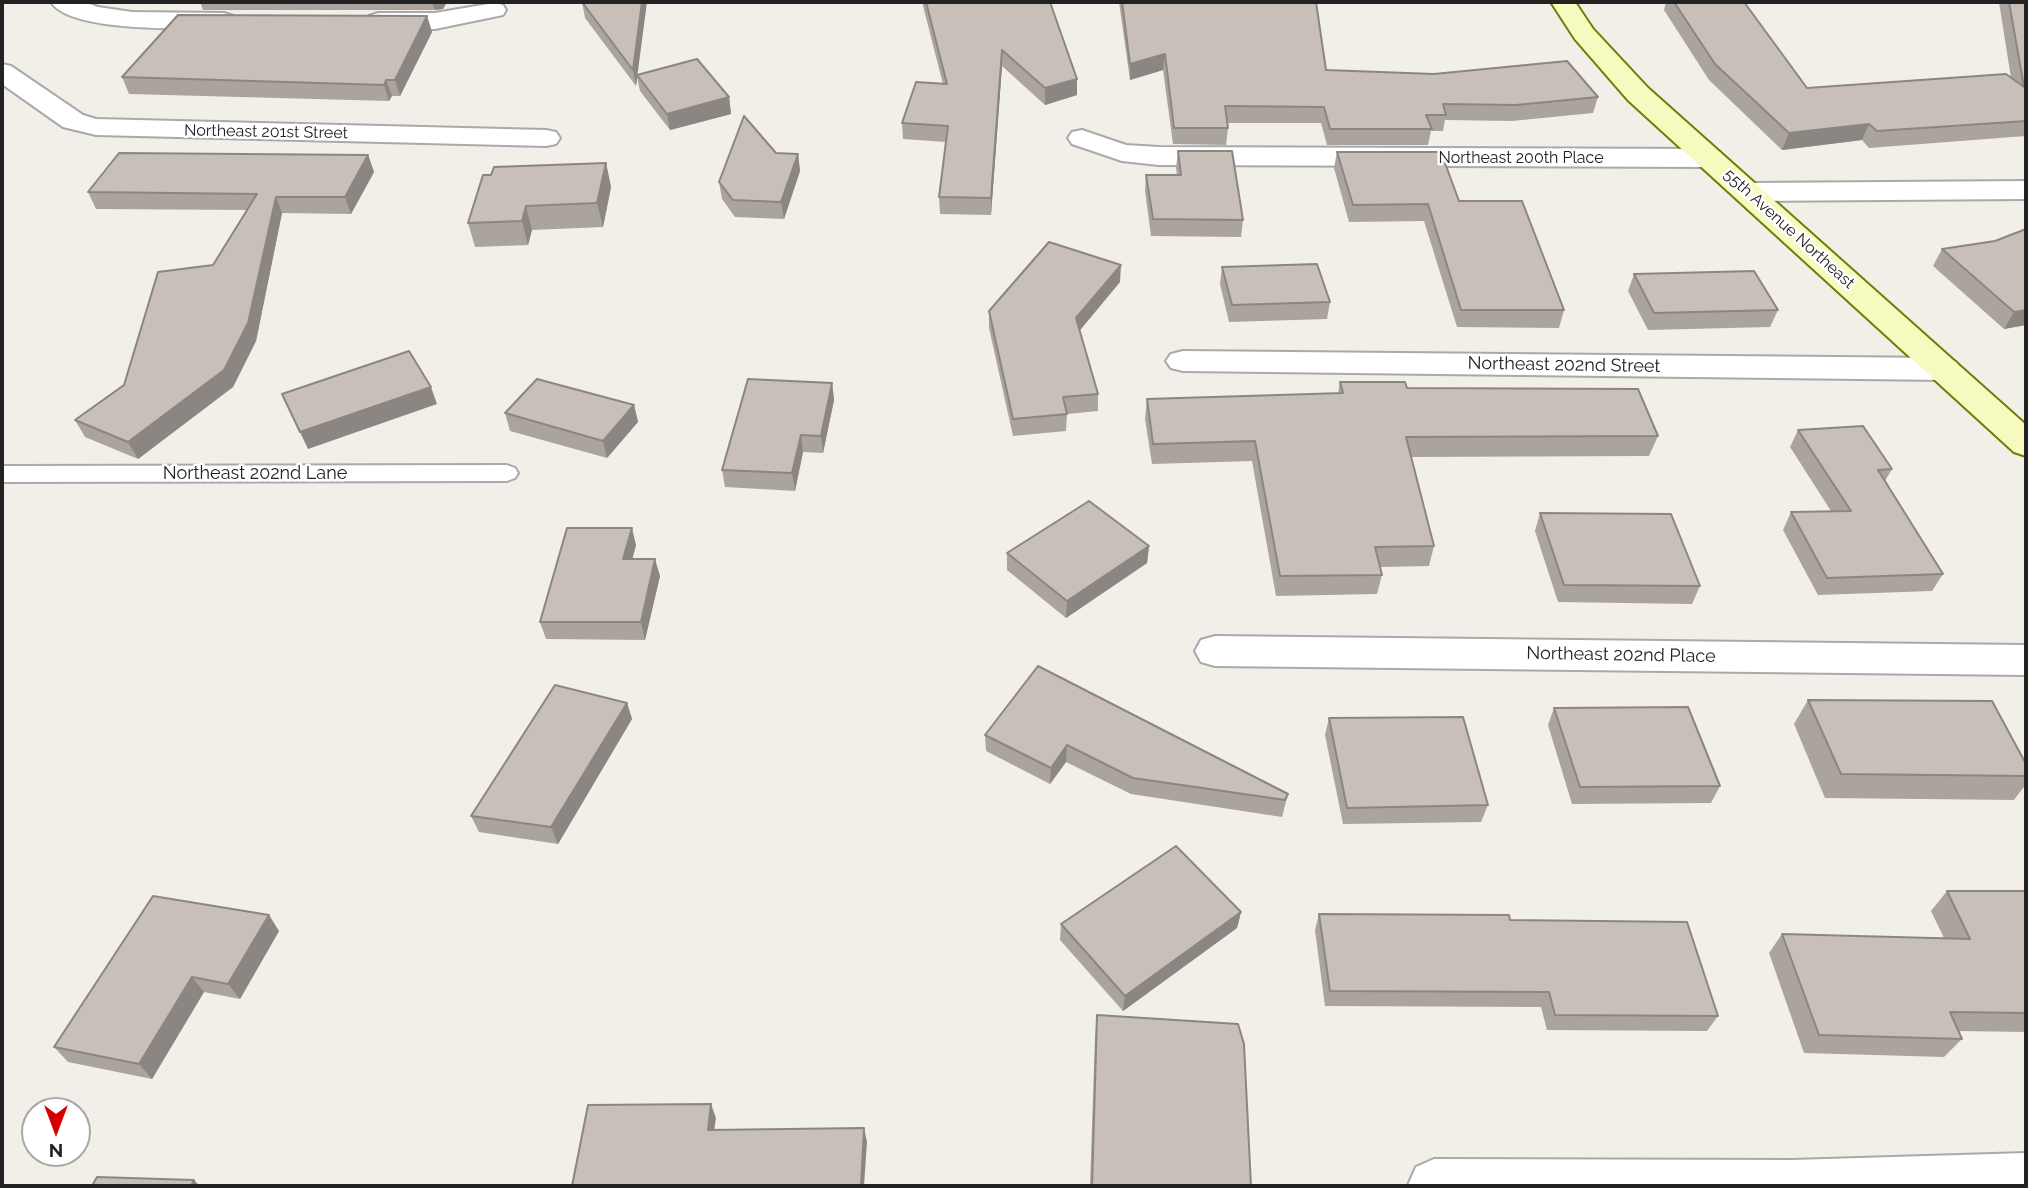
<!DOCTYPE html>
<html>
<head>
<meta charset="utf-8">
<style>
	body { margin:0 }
	#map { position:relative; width:2028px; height:1188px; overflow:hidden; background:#f2efe9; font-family:Raleway,sans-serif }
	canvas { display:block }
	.frame { position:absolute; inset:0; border:4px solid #222; pointer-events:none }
	.north { position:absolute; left:21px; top:1097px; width:70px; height:70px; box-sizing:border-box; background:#fff; border:2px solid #a7a7a7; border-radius:50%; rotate:180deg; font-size:19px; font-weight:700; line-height:28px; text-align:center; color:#222 }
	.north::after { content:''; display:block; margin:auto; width:24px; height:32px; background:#d40000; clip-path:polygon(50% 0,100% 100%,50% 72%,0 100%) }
</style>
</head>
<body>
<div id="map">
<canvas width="2028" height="1188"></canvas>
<div class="frame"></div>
<div class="north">N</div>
</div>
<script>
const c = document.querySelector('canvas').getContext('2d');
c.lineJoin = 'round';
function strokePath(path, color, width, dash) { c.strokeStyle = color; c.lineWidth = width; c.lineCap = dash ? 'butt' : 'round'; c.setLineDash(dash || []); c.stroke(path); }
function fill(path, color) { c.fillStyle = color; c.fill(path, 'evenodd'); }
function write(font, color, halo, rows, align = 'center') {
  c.font = font + ' Raleway,sans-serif'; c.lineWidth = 5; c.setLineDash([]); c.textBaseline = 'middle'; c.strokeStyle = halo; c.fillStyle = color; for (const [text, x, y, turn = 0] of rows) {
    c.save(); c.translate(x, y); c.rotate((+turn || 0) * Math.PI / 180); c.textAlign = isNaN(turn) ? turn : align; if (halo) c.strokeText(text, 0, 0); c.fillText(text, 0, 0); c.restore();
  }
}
const service = new Path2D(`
	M507,465L515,468L518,473L515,478L507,481L2,482V466Z`);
const minor = new Path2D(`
	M51,2H84L98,7L132,12L224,13L233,16L237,21L233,26L224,29C189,28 70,33 51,2Z
	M494,3L503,5L506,10L503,15L435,29H378L369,26L365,21L369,16L378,13H435Z
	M2,64L11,66L83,115L96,119L546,130L556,132L560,138L556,144L546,146L96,135L63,127L2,84Z
	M1082,130L1126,145L1159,147L1710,149L1720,152L1724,158L1720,164L1710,167L1159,165L1122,161L1072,144L1068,138L1072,132Z
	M2026,181V199L1748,201L1738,198L1733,192L1738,186L1748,183Z
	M1183,351L1944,358L1956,362L1961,369L1956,376L1944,380L1183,371L1171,368L1166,361L1171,354Z
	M1215,636L2026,645V675L1215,666L1201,662L1195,651L1201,640Z
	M2026,1153V1186L1408,1185L1416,1167L1434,1159L1792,1160Z`);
const secondary = new Path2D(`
	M1551,2H1575L1593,29L1648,88L2026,425V456L2014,452L1628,100L1575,39Z`);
strokePath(service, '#a9a9a9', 4);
strokePath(minor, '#a9a9a9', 4);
strokePath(secondary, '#707d05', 4);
fill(service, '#fff');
fill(minor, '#fff');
fill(secondary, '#f7fabf');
fill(new Path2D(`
	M200,2H447L443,9L435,10H203Z
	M582,2L638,74L729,97L731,114L670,130L640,91L637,77L636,86L585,18Z
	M922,2H1050L1077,79V95L1045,105L1002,66L991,215L940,214L939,197L946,142L903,139L902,123L943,84Z
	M1119,2H1316L1326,70L1598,97L1593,113L1512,121L1445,120L1443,131H1431L1428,145H1327L1321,123H1227L1228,128L1226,145L1173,144L1163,70L1130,80Z
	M1666,2H1744L1807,88L2011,78L1999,2H2026V136L1869,148L1862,140L1782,150L1709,80L1664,10Z
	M427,16L432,32L400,96H392L389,101L129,94L122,77Z
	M1178,151L1243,220L1241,237L1151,236L1145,191L1146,175H1177L1176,168Z
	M1337,152L1459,201L1564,310L1559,328L1457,327L1424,221L1349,222L1334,168Z
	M776,153L798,154L800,171L784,219L735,217L722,199L719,182Z
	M368,155L374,172L351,214L282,213L256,341L233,387L138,459L85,437L75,420L124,385L213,265L247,210L96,209L88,192Z
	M606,163L611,187L603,227L532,230L528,245L475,247L468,223Z
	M1995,241L2026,325L2004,329L1933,266L1942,249Z
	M1222,267L1330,302L1327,319L1229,322L1220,284Z
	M1634,274L1778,310L1770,327L1648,330L1628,291Z
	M1120,282L1080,330L1098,394V411L1067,414L1066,431L1013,436L989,328V311Z
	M1340,382L1407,388L1658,436L1649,456L1411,457L1434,546L1429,566L1380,567L1382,575L1377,594L1276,596L1252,461L1152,464L1145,419L1147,399L1338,393Z
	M832,383L834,400L823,453L803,452L795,491L725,487L722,470Z
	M634,405L638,422L607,458L510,431L505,413Z
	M1798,430L1892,469L1885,481L1943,574L1932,591L1818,595L1783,530L1791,512L1831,511L1790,447Z
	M1540,513L1700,586L1692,604L1558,602L1535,531Z
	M636,545L632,559L660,576L645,640L546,639L540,622Z
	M1149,546L1147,563L1066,618L1007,570V553Z
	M1038,666L1288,794L1282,817L1131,794L1066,762L1050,784L986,751L985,735Z
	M1808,700L2026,764V784L2014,800L1825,798L1794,724Z
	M627,703L632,719L558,844L479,832L471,816Z
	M1554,708L1720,786L1711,803L1572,804L1548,725Z
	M1329,718L1488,805L1481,822L1343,824L1325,735Z
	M1947,891H2026V1032L1958,1031L1962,1039L1944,1057L1804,1053L1769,953L1782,934L1944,938L1931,911Z
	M1241,912L1237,928L1123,1011L1060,940L1061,924Z
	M1319,914L1510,920L1718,1016L1707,1031L1547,1030L1541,1007L1325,1006L1315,930Z
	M279,931L240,999L204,992L152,1079L68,1062L54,1047Z
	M1097,1015L1251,1186H1090L1095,1037Z`), '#aba49e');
fill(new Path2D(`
	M432,2H447L443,9L435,10Z
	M642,2H647L636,86L633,70Z
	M427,16L432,32L400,96L395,80Z
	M1002,50V66L991,215V198Z
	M1165,54L1163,70L1130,80V64Z
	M1077,79V95L1045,105V88Z
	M386,80L392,96L389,101L384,85Z
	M729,97L731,114L670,130L667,114Z
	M1869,124L1862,140L1782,150L1789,133Z
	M798,154L800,171L784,219L781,202Z
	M368,155L374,172L351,214L345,197Z
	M606,163L611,187L603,227L597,203Z
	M276,197L282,213L256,341L233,387L138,459L128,442Z
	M526,206L532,230L528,245L522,221Z
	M1121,265L1120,282L1076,335V318Z
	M2026,310V325L2004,329L2014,312Z
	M832,383L834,400L823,453L821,436Z
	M431,387L437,404L308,449L300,432Z
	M634,405L638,422L607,458L603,441Z
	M801,435L803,452L795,491L792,473Z
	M632,528L636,545L628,576L623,559Z
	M1149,546L1147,563L1066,618L1067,601Z
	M655,559L660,576L645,640L641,622Z
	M627,703L632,719L558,844L551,827Z
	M1067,745L1066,762L1050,784L1051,768Z
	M1241,912L1237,928L1123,1011L1125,996Z
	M269,915L279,931L240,999L228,984Z
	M192,977L204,992L152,1079L139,1064Z
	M711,1104L716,1118L712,1144L708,1130Z
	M864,1128L867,1142L864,1186H861Z
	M194,1180L200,1186H191Z`), '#8b8681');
const building = new Path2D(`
	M582,2H642L633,70Z
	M926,2H1050L1077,79L1045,88L1002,50L991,198L939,197L948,126L902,123L916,82L947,84Z
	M1122,2H1316L1326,70L1434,74L1567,61L1598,97L1516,105L1443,104L1446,115H1426L1432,129H1330L1324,107L1225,106L1228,128H1174L1165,54L1130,64Z
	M1674,2H1744L1807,88L2006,74L2024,87L2009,2H2026V121L1877,131L1869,124L1789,133L1715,64Z
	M178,15L427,16L395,80H386L384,85L122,77Z
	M697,59L729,97L667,114L637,75Z
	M744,116L776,153L798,154L781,202L733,200L719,182Z
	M1178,151H1232L1243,220L1153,219L1146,175H1181Z
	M1337,152H1441L1459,201H1522L1564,310H1461L1428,204L1353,205Z
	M119,153L368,155L345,197H276L248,323L224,370L128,442L75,420L124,385L158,272L213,265L257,194L88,192Z
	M606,163L597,203L526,206L522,221L468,223L483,175H491L494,167Z
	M2026,229V310L2014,312L1942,249L1995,241Z
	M1049,242L1121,265L1076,318L1098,394L1063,397L1067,414L1013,419L989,311Z
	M1317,264L1330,302L1232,305L1222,267Z
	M1754,271L1778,310L1654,313L1634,274Z
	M409,351L431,387L300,432L282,394Z
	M537,379L634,405L603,441L505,413Z
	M748,379L832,383L821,436L801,435L792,473L722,470Z
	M1340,382H1405L1407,388L1638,389L1658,436L1406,437L1434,546L1375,547L1382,575L1280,576L1255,441L1153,444L1147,399L1343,393Z
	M1863,426L1892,469L1878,470L1943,574L1827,578L1791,512L1851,511L1798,430Z
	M1089,501L1149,546L1067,601L1007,553Z
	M1540,513L1671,514L1700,586L1564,585Z
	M567,528H632L623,559H655L641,622H540Z
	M1038,666L1288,794L1285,800L1133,778L1067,745L1051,768L985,735Z
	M555,685L627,703L551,827L471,816Z
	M1808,700L1992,701L2026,764V776L1841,774Z
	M1688,707L1720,786L1580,787L1554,708Z
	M1463,717L1488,805L1347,808L1329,718Z
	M1176,846L1241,912L1125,996L1061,924Z
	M1947,891H2026V1013L1950,1012L1962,1039L1819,1035L1782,934L1970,939Z
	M153,896L269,915L228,984L192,977L139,1064L54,1047Z
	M1319,914L1509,915L1510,920L1687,922L1718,1016L1555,1015L1549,992L1330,991Z
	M1097,1015L1238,1024L1244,1044L1251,1186H1092Z
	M711,1104L708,1130L864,1128L861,1186H572L588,1105Z
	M97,1177L194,1180L191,1186H92Z`);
fill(building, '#c7bfb8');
strokePath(building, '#8b8681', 2);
write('16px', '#222', '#fff', [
	["Northeast 201st Street",266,132,1],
	["Northeast 200th Place",1521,158],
	["55th Avenue Northeast",1789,229,42]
]);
write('18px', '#222', '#fff', [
	["Northeast 202nd Street",1564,365,1],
	["Northeast 202nd Lane",255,474],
	["Northeast 202nd Place",1621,655,1]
]);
</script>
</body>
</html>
